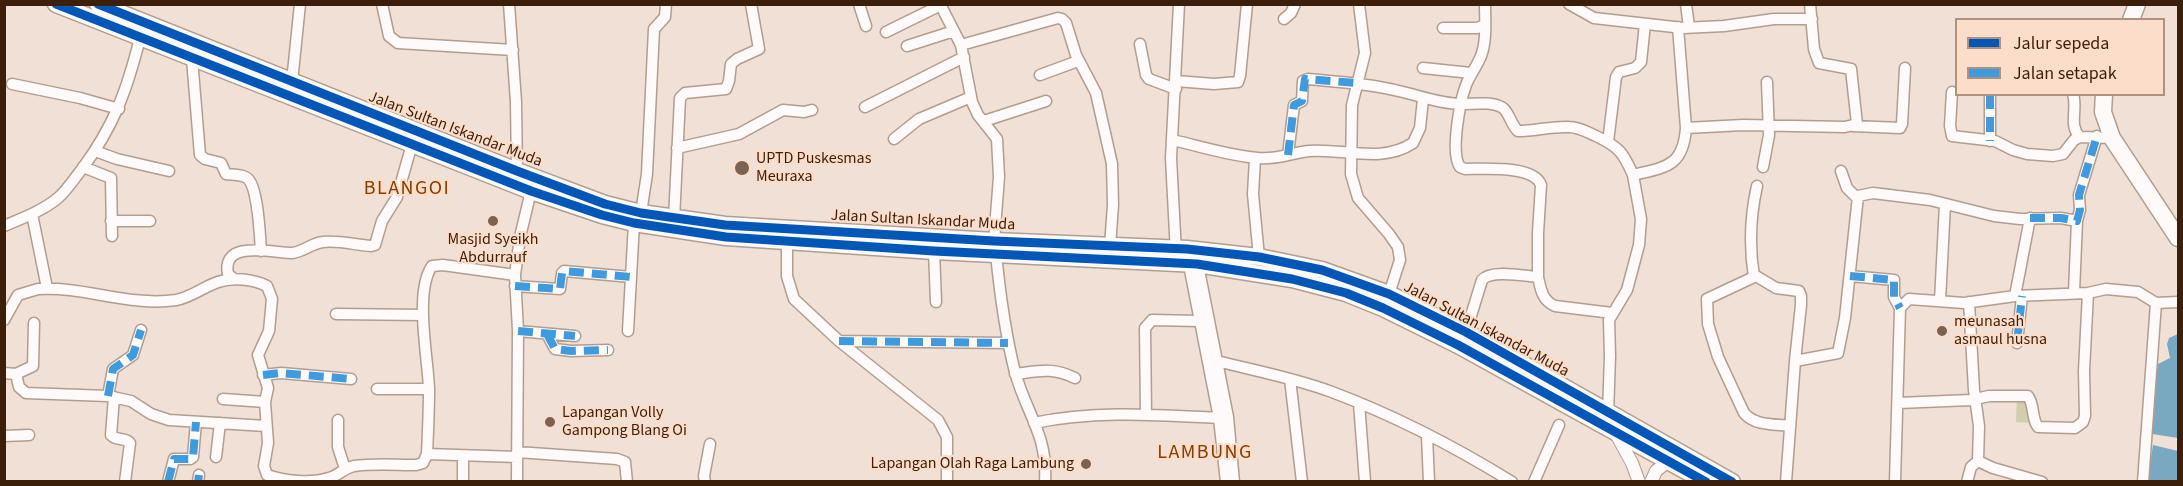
<!DOCTYPE html>
<html>
<head>
<meta charset="utf-8">
<style>
	body { margin:0 }
	#map { position:relative; width:2183px; height:486px; overflow:hidden; background:#f1e0d5; font-family:"Source Sans 3",sans-serif }
	canvas { display:block }
	.frame { position:absolute; inset:0; border:6px solid #3b1f0a; pointer-events:none }
	.legend { position:absolute; left:1955px; top:18px; width:210px; height:78px; box-sizing:border-box; background:#fcddca; border:2px solid #af917d; margin:0; padding:8px 10px; list-style:none; font-size:18px; color:#3b1f0a }
	.legend li { display:flex; align-items:center; gap:12px; height:30px }
	.legend b { width:30px; border:2px solid #af917d }
</style>
</head>
<body>
<div id="map">
<canvas width="2183" height="486"></canvas>
<div class="frame"></div>
<ul class="legend">
<li><b style="height:8px;background:#0057b8"></b>Jalur sepeda</li>
<li><b style="height:8px;background:#3f9bde"></b>Jalan setapak</li>
</ul>
</div>
<script>
const c = document.querySelector('canvas').getContext('2d');
c.lineJoin = 'round';
function fill(path, color) { c.fillStyle = color; c.fill(path, 'evenodd'); }
function strokePath(path, color, width, dash) { c.strokeStyle = color; c.lineWidth = width; c.lineCap = dash ? 'butt' : 'round'; c.setLineDash(dash || []); c.stroke(path); }
function write(font, color, halo, rows, align = 'center') {
  c.font = font + ' "Source Sans 3",sans-serif'; c.lineWidth = 4.5; c.setLineDash([]); c.textBaseline = 'middle'; c.strokeStyle = halo; c.fillStyle = color; for (const [text, x, y, turn = 0] of rows) {
    c.save(); c.translate(x, y); c.rotate((+turn || 0) * Math.PI / 180); c.textAlign = isNaN(turn) ? turn : align; if (halo) c.strokeText(text, 0, 0); c.fillText(text, 0, 0); c.restore();
  }
}
fill(new Path2D(`
	M2017,397L2029,404L2031,423L2016,422Z`), '#d2cdab');
fill(new Path2D(`
	M2178,334V438L2146,433L2154,366L2170,358L2167,344L2169,338Z
	M2153,445L2178,451V481L2147,482Z`), '#79a9c1');
const minor = new Path2D(`
	M382,4L389,36L398,43L513,50
	M509,4L516,102L517,171
	M859,4L866,26
	M940,4L961,45L972,102L978,115L997,139L999,177L994,241
	M1359,4L1365,53L1352,105L1351,174L1358,198L1389,234L1398,247L1400,260L1389,294
	M1485,4C1485,20 1487,40 1481,56C1477,66 1470,75 1466,85C1460,101 1450,153 1460,167L1465,169C1484,169 1534,165 1541,185L1538,233V277
	M1569,4L1594,18L1683,28L1724,26L1774,19H1812
	M1686,4L1689,27
	M1284,19L1291,13L1295,4
	M1678,27L1686,128
	M1443,28H1477L1485,25
	M886,32L941,5
	M1140,44L1146,75L1149,79L1176,89
	M961,45L1058,18L1062,19L1066,23L1076,55L1096,93L1112,164L1113,205L1110,246
	M907,46L954,31
	M192,59L200,155L205,159L221,163L226,174C232,175 245,174 249,180C258,191 260,236 261,251
	M1423,68L1471,73
	M1040,75L1078,61
	M1176,81L1214,84L1238,82L1240,76L1247,4
	M292,82L300,4
	M12,84L80,98L119,109
	M1952,92L1950,126L1952,136L1995,141L2013,150L2027,154L2053,156L2063,154L2074,140L2080,137L2112,138
	M1990,94V141
	M2073,94C2078,109 2068,125 2080,137
	M865,107L964,57
	M984,121L1046,101
	M1853,126L1900,128L1902,124L1905,68
	M894,139L919,119L971,97
	M1172,140C1200,146 1230,156 1258,158C1276,160 1291,153 1309,151C1344,148 1381,164 1413,143L1420,128L1423,99
	M1608,142L1616,77L1619,72L1635,68L1641,62L1645,24
	M677,148L739,134L783,110L804,112L812,110
	M95,151L117,159L169,171
	M1288,155L1294,105L1302,101L1303,81L1308,79C1340,82 1372,84 1403,92C1423,97 1442,104 1462,104C1474,104 1492,101 1503,108C1510,114 1511,125 1518,131C1535,131 1552,126 1569,127C1579,127 1587,132 1596,136C1619,147 1623,152 1633,175
	M1255,158L1253,194L1259,257
	M83,167L111,178L112,236
	M1763,167L1769,135L1767,82
	M1841,171L1847,188L1857,198
	M641,213L647,174L654,29L665,17L666,4
	M32,214L47,288
	M674,219L680,98L685,93L726,89L729,81L731,64L737,59L759,49L751,4
	M111,221H150
	M4,226C23,218 42,211 58,198C67,190 74,179 82,169C114,126 127,90 140,38
	M787,241V276L794,299L839,341L938,420L947,437V482
	M934,251L936,302
	M1176,253L1171,158L1179,4
	M996,254C1000,294 1005,333 1015,372C1026,413 1048,435 1045,482
	M1188,260L1219,418L1226,482
	M1197,260L1228,417L1234,482
	M1850,276L1894,280V297L1900,308
	M1754,277C1749,246 1750,217 1757,186
	M234,279L228,274C221,239 273,253 292,253C303,252 312,243 323,242C338,240 356,245 371,246L375,245L382,221L397,197L412,144
	M515,286L560,289L562,273L564,271L631,277
	M2074,292L2077,221L2080,210L2079,195L2097,136
	M2015,296L2030,218
	M1940,301L1945,204
	M336,314L423,315
	M4,320L18,295L38,289C84,286 130,307 176,300C192,297 203,287 218,282C233,277 253,279 267,286L272,299L269,331L258,355L268,388L265,402L268,443L264,466L267,475C284,481 311,484 329,478C338,476 344,468 354,466C374,463 396,465 416,465L423,463L427,454L517,457
	M518,331L575,336
	M628,331L634,223
	M1466,332L1482,280C1491,269 1524,276 1538,277C1541,290 1542,300 1555,306L1612,313
	M547,334L555,349L571,351L608,350
	M839,341L1008,343
	M2017,343L2022,296
	M1217,361C1256,371 1295,378 1332,392C1393,415 1457,448 1512,482
	M4,373L16,374L19,387L26,393L108,396L131,401L151,414L169,420L266,426
	M16,374L33,366L34,323
	M1015,374C1040,371 1052,367 1075,378
	M263,375L281,373L351,379
	M1290,379L1302,482
	M377,389H429
	M108,396L113,369L133,355L141,330
	M114,397L111,435C116,441 125,437 130,443L125,482
	M223,399L265,402
	M1359,403L1365,482
	M1898,403L1971,400L1989,396H2028C2035,406 2031,418 2038,427L2075,428L2083,422L2085,416L2084,371L2088,293
	M1146,414L1145,328L1152,320L1199,321
	M1608,414L1610,356L1609,320L1627,290L1639,245L1641,219L1633,175C1666,167 1683,167 1686,128L1743,125L1845,127L1857,124L1851,69L1819,63L1814,49L1810,4
	M338,420V447L345,469
	M1034,423C1096,410 1157,415 1219,418
	M1790,426C1774,424 1755,426 1744,413L1718,357L1708,324L1707,299L1756,276L1776,288L1799,291L1801,296V305L1795,361
	M4,436L29,435
	M1427,436L1429,482
	M517,452L617,459L625,462L627,482
	M427,454C428,432 429,411 429,389C428,357 414,292 432,266L443,265L515,275
	M216,457L220,423
	M1978,461L1993,468L2042,482
	M168,482L174,459H190L193,457L196,422
	M198,482L199,475
	M463,482V456
	M517,482L518,331L515,275L520,237L531,191
	M705,482L704,476L710,444
	M1534,482L1559,425
	M1786,482L1795,361L1838,353L1845,318L1858,196L1873,193L1930,200L1994,216L2020,219L2061,218L2077,221
	M1895,482L1900,308L1909,299L1964,303L2015,296L2088,293L2106,289L2138,292L2156,303L2178,302
	M1967,482L1971,467L1978,461L1979,426L1974,390L1969,302
	M2143,482L2156,303`);
const tertiary = new Path2D(`
	M1615,432L1632,463L1639,482
	M1651,482L1656,471L1668,461`);
const trunk = new Path2D(`
	M56,4L531,191L602,215L634,223L726,237L934,251L1197,264L1292,279L1346,293L1383,308L1458,345L1706,482
	M98,4L517,171L605,204L641,213L725,225L994,241L1187,249L1259,257L1322,270L1389,294L1466,332L1732,482
	M2131,20L2137,4
	M2104,94L2103,112L2112,138L2178,238`);
strokePath(minor, '#b29d8f', 13);
strokePath(tertiary, '#b29d8f', 14);
strokePath(trunk, '#b29d8f', 19);
strokePath(minor, '#fdfaf9', 10);
strokePath(tertiary, '#fdfaf9', 12);
strokePath(trunk, '#fdfaf9', 16);
strokePath(new Path2D(`
	M1990,94V141
	M1288,155L1294,105L1302,101L1305,79L1356,83
	M2030,218H2061L2077,221L2080,210L2079,195L2097,136
	M1850,276L1894,280V297L1900,308
	M515,286L560,289L562,273L564,271L631,277
	M518,331L575,336
	M547,334L555,349L571,351L608,350
	M839,341L1008,343
	M2017,343L2022,296
	M263,375L281,373L351,379
	M108,396L113,369L133,355L141,330
	M168,482L174,459H190L193,457L196,422
	M198,482L199,475`), '#3f9bde', 8, [15, 8]);
strokePath(new Path2D(`
	M56,4L531,191L602,215L634,223L726,237L934,251L1197,264L1292,279L1346,293L1383,308L1458,345L1706,482
	M98,4L517,171L605,204L641,213L725,225L994,241L1187,249L1259,257L1322,270L1389,294L1466,332L1732,482`), '#0057b8', 9);
for (const [x, y, r, color] of [
	[742,168,8,"#7b6351"],
	[493,221,6,"#7b6351"],
	[1942,331,6,"#7b6351"],
	[550,422,6,"#7b6351"],
	[1086,464,6,"#7b6351"]
]) { const dot = new Path2D(); dot.arc(x, y, r, 0, 2 * Math.PI); c.fillStyle = color; c.fill(dot); strokePath(dot, '#fcddca', 2); }
write('16px', '#3b1f0a', '#fcddca', [
	["Jalan Sultan Iskandar Muda",455,130,21],
	["Jalan Sultan Iskandar Muda",923,221,3],
	["Jalan Sultan Iskandar Muda",1486,330,28]
]);
write('16px', '#3b1f0a', '#fcddca', [
	["UPTD Puskesmas",756,159],
	["Meuraxa",756,177],
	["Masjid Syeikh",493,240,"center"],
	["Abdurrauf",493,258,"center"],
	["meunasah",1954,322],
	["asmaul husna",1954,340],
	["Lapangan Volly",562,413],
	["Gampong Blang Oi",562,431],
	["Lapangan Olah Raga Lambung",1074,464,"right"]
], 'left');
c.letterSpacing = '1.5px';
write('20px', '#803f04', '#fcddca', [
	["BLANGOI",407,190],
	["LAMBUNG",1205,454]
]);
c.letterSpacing = '0px';
</script>
</body>
</html>
